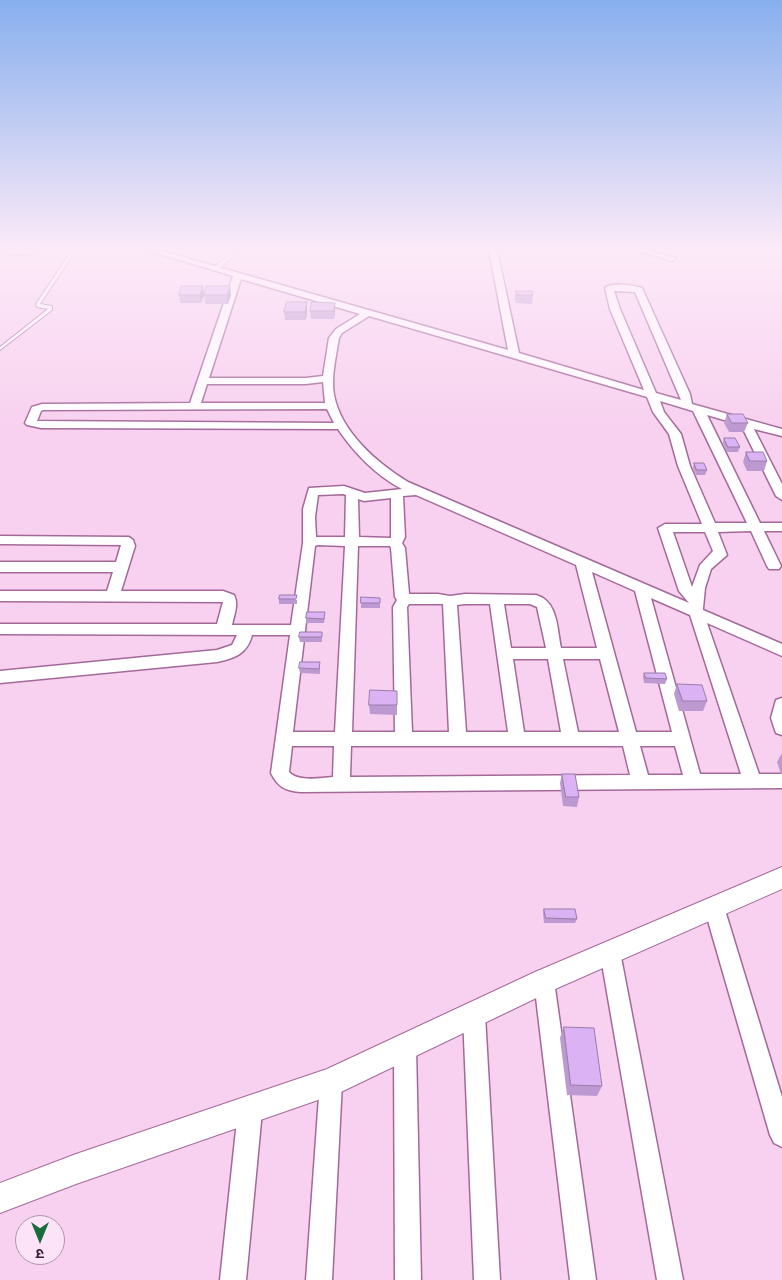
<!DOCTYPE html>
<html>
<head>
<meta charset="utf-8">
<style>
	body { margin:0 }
	#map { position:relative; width:782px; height:1280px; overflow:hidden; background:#f8d1f0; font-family:Jost,"Noto Sans Devanagari",sans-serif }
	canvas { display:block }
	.north { position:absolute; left:15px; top:1215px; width:50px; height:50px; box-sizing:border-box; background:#fde3f8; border:1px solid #af96ab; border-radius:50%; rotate:180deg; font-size:14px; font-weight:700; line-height:20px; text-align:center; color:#3b2337 }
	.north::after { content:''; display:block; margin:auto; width:18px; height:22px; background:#196c3c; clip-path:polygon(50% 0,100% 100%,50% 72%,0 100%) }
</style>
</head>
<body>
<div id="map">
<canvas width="782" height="1280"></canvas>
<div class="north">उ</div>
</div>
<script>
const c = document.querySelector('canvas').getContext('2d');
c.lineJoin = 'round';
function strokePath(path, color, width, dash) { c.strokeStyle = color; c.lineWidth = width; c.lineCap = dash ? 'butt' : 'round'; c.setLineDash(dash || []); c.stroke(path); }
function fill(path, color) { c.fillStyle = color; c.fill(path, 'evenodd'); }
const service = new Path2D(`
	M72,250H76L40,304L52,306V310L0,350V347L48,309L37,307L36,304Z
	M236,250H240L218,269H214V267Z`);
const minor = new Path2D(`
	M3,250H37C28,256 12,256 3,250Z
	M147,250H159L508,350L489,250H497L519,353L644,390L610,309L605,288C613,282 632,285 642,288L690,394L692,404L782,429V436L754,429L782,484V500L776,496L741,425L707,415L760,523H782V531H764L781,566L779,569H769L767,566L751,531L718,532L727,555L711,569L705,588L703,608V610L782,644V656L707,623L759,774H782V788L301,792C286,791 278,787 271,773L290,635H252C247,654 235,658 217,662L0,683V671L217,650L232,645L237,635L0,634V624H217L223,602L0,601V591H107L113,572H0V562H116L121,545L0,544V536L129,537L133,540L135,546L121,591H223L234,595C239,604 234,615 232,625H291L303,543V509L309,488L344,486L365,493L402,489C377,476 354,453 338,429L41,428L27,425L25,423L32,407L42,404L190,403L233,276ZM241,279L360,314L336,329L329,338L323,376L306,378H209ZM614,291L635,292L681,400L656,393L620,309ZM369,316L647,397L653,412L669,434L678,466L702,524H665L658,528L679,591L689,603L408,482C377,463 341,432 334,395C331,376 336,357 339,338L342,333ZM323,382L325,403H201L207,384H306ZM660,401L693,411L747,523H715L690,466L681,434L664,412ZM327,409L334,423L37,421L41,411L43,410ZM343,494L346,495L345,537H316L315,517L318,495ZM416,495L576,565L597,648H561C557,629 558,601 536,595L465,594L450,596L438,594H409L405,548L402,543L405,537L403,496ZM391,498V538L359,537L358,499L364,501ZM673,532H705L713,551L700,565L692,587ZM318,545L345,546L335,732H293L315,546ZM358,546H390L391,548L395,597L397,600L393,607L395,732H352ZM592,572L635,591L672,732H636ZM651,598L690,615L741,774H700ZM409,604H443L449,732H412L407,607ZM465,604H490L508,732H466L457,605ZM504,604H530L537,607L546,648H511ZM513,659H548L561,732H524ZM563,659H600L619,732H578ZM292,746H334L333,777C320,778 298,782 289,772ZM351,746H623L630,775L350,777ZM640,746H675L683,775H648Z
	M636,250H648L676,258L672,261Z
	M782,698V735L776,733L771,718L776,700Z
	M714,898L721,900L724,907L782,1097V1147L774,1143L770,1135L704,907L707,900Z
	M610,942L617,945L620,952L683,1280H657L600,952L603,945Z
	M544,971L551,974L554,981L596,1280H570L534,981L537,974Z
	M474,1004L482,1007L485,1015L500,1280H474L463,1015L466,1007Z
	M405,1036L413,1039L416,1047L421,1280H395L394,1047L397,1039Z
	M331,1071L339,1074L342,1082L332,1280H306L320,1082L323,1074Z
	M250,1099L258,1103L262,1111L246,1280H220L238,1111L242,1103Z`);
const tertiary = new Path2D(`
	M782,867V889L553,990L341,1092L76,1184L0,1213V1183L76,1154L327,1069L535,972Z`);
strokePath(service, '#a46999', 2);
strokePath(minor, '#a46999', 3);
strokePath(tertiary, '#a46999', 2);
fill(service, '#fff');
fill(minor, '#fff');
fill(tertiary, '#fff');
fill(new Path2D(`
	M230,286L231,295L228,304H205L204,296L201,303H180L179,295L204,293Z
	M516,291L533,295L532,304L516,303L515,299Z
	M307,302V311L306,320H285L284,312Z
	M310,311H335L334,319H311Z
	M727,414L748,423L744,432H729L724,423Z
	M724,438L740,447L738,452H727L723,443Z
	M746,452L767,461L764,471H747L743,462Z
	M694,463L707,470L705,475H696L693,468Z
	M280,595L297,600V604H279V599Z
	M361,597L380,598V608H361Z
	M325,617L324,623H306V618Z
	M322,632V642H300L299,637Z
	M320,667V674L300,673L299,668Z
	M644,673L667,679L665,684L644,683L643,677Z
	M677,684L707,701L703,711H679L674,694Z
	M397,691V715L370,714L369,705Z
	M782,753V774H781L777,762Z
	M562,774L579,797L577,807L563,806L560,783Z
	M544,909L577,919L575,923H544L543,913Z
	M564,1027L602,1086L597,1096L567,1095L560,1038Z`), '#bc99d1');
fill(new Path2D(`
	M203,286L204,295L201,303L200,295Z
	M230,286L231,295L228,304L227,295Z
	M307,302V311L306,320L305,312Z
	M335,303V311L334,319V311Z`), '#997daa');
const building = new Path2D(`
	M182,286H203L200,295H179Z
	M207,286H230L227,295H204Z
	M516,291H532L533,295H517Z
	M287,302H307L305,312H284Z
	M312,302L335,303L334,311H310Z
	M727,414H743L748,423H732Z
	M724,438H735L740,447H728Z
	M746,452H763L767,461H750Z
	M694,463H704L707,470H697Z
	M280,595H297L296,599H279Z
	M361,597L380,598V603H361Z
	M307,612H325L324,619L306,618Z
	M300,632H322V637H299Z
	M300,662H320L319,669L299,668Z
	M644,673H665L667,679L646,678Z
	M677,684L702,685L707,701H683Z
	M370,690L397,691V705H369Z
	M562,774H575L579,797H566Z
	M544,909H575L577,919L546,918Z
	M564,1027L594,1028L602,1086L571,1085Z`);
fill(building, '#dbb2f3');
strokePath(building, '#997daa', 1);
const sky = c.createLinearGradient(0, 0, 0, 429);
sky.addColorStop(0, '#87afee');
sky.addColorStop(0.58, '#fceaf8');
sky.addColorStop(1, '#fceaf800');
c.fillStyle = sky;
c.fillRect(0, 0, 782, 429);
</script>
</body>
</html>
